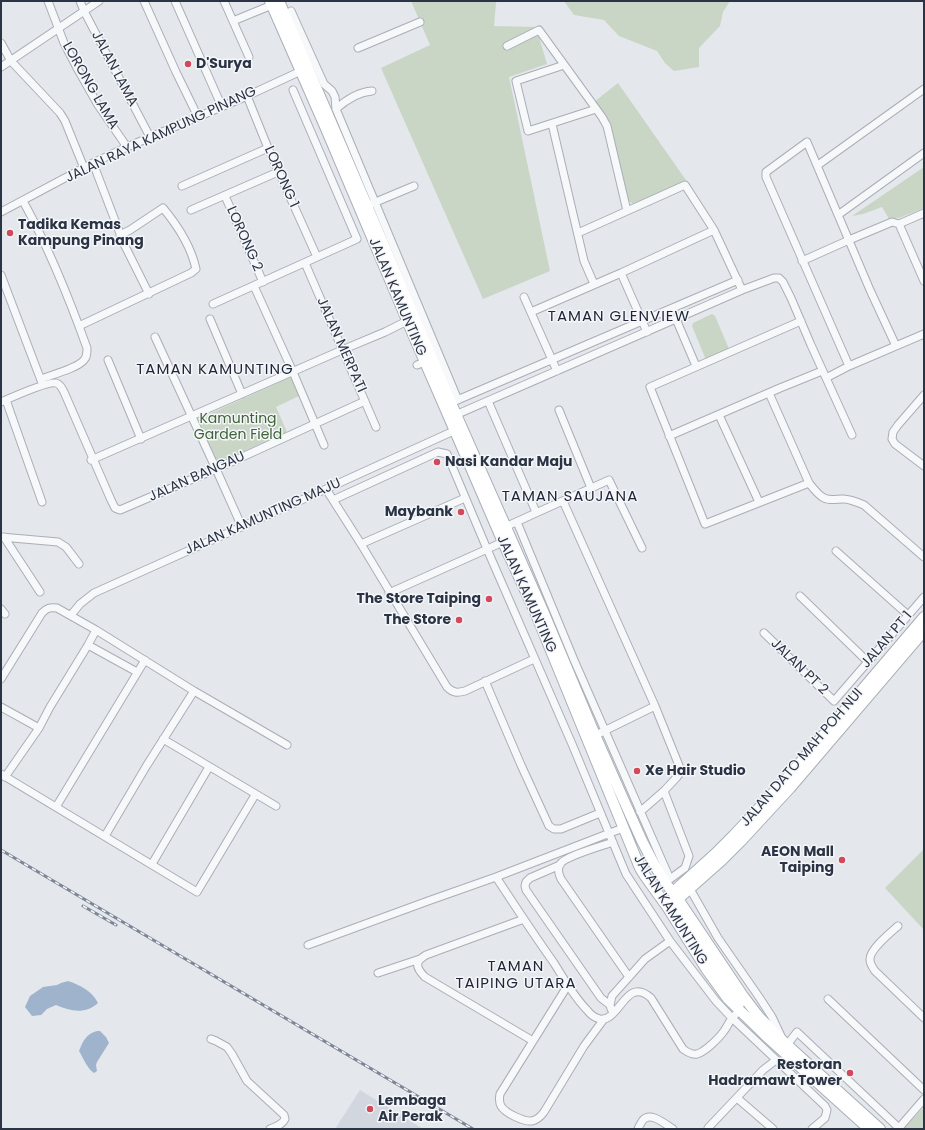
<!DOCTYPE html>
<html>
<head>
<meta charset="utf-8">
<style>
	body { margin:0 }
	#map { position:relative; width:925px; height:1130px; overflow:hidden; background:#e4e7ec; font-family:Poppins,sans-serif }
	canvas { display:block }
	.frame { position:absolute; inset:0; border:2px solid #2b3445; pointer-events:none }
</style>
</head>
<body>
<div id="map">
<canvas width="925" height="1130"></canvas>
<div class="frame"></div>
</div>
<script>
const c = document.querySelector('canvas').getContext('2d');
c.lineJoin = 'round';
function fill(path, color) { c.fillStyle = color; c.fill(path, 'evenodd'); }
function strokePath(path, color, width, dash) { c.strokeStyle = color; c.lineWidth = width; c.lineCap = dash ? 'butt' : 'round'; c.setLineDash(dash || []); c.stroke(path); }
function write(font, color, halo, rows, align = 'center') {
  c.font = font + ' Poppins,sans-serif'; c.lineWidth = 3; c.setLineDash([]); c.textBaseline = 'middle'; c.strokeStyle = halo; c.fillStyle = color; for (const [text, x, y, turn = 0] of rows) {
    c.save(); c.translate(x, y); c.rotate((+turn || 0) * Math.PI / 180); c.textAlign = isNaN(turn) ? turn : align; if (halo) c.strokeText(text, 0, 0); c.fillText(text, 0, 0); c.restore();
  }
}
fill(new Path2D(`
	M360,1090L423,1129H335Z`), '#d2d6de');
fill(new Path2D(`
	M411,1H497L496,3L494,26L536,27L547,64L509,77L550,271L483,299L381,68L430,45Z
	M564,1H730L723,12L720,26L699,48V67L674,71L665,63L657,51L619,36L604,20L574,15Z
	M618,83L688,183L635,205L627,200L608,123L594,102Z
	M924,167V208L899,218L889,219L882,207L863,214L852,216Z
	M712,314L715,316L729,349L706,360L692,326L693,323Z
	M291,377L299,396L276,407L287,432L218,463L198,419Z
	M924,849V930L885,888Z
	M924,1107V1129H903Z`), '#c9d6c5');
fill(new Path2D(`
	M68,981C80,985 92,991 98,1003C85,1015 70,1011 56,1005L47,1009L41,1015L32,1016L25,1007L30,996L43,987L57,985L61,983Z
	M97,1031H100L106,1037L109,1043L97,1062L96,1065L97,1071L94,1073C86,1067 84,1059 79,1051C83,1041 86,1034 97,1031Z`), '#9fb4cc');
const street = new Path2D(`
	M48,1L64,43L77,68L98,105L127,147
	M80,1L84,11L150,137
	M144,1L176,72L198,117
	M175,1L222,107
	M224,1L249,57
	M291,11L324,84L332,91L335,97L336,109L458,400
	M233,21L272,5
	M1,43L11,61L60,113L65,121L84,168
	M507,46L539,30L602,117L607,126L627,211
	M358,48L420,22
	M564,65L516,81L528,131L596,109
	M1,67L99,1
	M247,96L268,148L317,257
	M336,109C346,100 358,92 372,91
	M552,124L584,261L594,284
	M93,163L124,244L149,294
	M818,165L924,89
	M182,186L268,148
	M225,196L263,282
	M23,201C49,248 69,298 87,348C87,353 87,357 84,360C78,368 51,375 41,379
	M371,204L414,186
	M191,210L278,172
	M1,212L93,163L127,147L247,96L301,71
	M838,215L924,153
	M899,224L924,281
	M578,233L685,185L714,230L742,290
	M802,261L849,240L892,222L899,224L924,213
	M305,263L376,427
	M621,273L647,332
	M1,275L42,383
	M254,286L293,372L324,445
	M524,297L557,371
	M213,304L357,239L293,90
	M531,312L621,273L714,230
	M210,319L242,394
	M676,319L696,366
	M79,326L191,273L196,269C191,246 178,226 163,208L130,230L120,235
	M155,337L216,469L242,527
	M108,360L141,439
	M417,365L425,362
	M849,366L766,177V172L807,142L870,290L896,346
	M826,378L849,366L924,334
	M769,393L809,483L705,524L650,387L801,321
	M924,395L898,425L893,432L892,439L895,444L924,466
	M6,400L42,502
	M455,401L738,280
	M488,401L536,512
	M1,402C10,398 48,381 56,383C60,384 62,388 64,392L111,500L115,508L120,510L216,469L365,401
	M559,410L591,488
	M719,415L759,502
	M453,416L742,290L774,278H779L783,282L791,298L811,345L852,435
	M669,436L780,388L822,371
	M91,460L342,350L385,332L407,321
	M809,483C813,488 818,495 824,498C830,501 837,499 843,499C850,499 857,502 864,505L924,557
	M326,489L361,544L447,687C453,693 457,693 465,691L534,659
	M333,500L438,452L447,454L487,549L572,744L626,874L670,941L716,1001L732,1018L739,1011
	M563,501L655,706L680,768V773L677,777L664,791L640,812
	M517,522L574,660L670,879L685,868L689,856L664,791
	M505,527L609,480L642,548
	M1,537L58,542L66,547L79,564
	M4,537L40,592
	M361,544L465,498
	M836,551L908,615
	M389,593L503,542
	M800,596L868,662
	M1,609L5,614
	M71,615L80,604L94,593L326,489L458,429
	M764,633L834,701L924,597
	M88,645L137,672
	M1,679L42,613C47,608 50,607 57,608L96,630L194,691L287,745
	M485,681L521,765L549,826L554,829H561L600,813
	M1,707L39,728
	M600,733L655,706
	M163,739L276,806
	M1,774L197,892L255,795
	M5,777L39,728L50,707L88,645L96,630
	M56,807L145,660
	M105,836L147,765L194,691
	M613,842C602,846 566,856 560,864C557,869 559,875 561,879L629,977
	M152,864L209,767
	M560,865L530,878L526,882L525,886L526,890L601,998L610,1005
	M496,877C515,906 534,935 554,963C564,979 574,997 587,1010C590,1014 595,1018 600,1019C620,1022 626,975 651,998L683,1049C687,1052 692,1055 697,1054C705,1052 719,1038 724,1031C727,1027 729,1022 732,1018L825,1106L827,1110L825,1118L812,1129
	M690,889L718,938L759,997L772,1017L781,1036
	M524,919L426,955C414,962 416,968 425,977L533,1041
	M898,926C890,933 869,950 870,960C870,964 873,968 875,971L924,1018
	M308,945L428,901L496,877L623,828
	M378,973L420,959
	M568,985L500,1094C499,1099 499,1102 501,1106C505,1113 524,1122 532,1121C537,1120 541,1116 544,1112L584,1046L604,1019
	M828,999L924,1090
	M611,1009L610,1005L612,996L629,977L645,959L670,941
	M211,1039L216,1041L227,1047L232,1054L247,1081L284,1115L285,1119C282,1125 277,1126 270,1129
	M787,1045L797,1032L899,1128
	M737,1098L773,1129
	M638,1129C639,1126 641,1123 643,1120C651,1111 666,1125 673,1129
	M709,1129L708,1128L763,1070L776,1060
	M898,1129L924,1099`);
const secondary = new Path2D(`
	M270,1L327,131L415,339L455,431L503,542L536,614L640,868L645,876L668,908L707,970L728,999L766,1036L869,1129
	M279,1L386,250L451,403L543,611L595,735L621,794L642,841L655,866L667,885L678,899L743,996L759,1017L786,1044L880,1129
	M673,892L715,854L734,835L787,778L924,617
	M678,899L722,860L741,841L790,788L924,631
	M673,902L692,935L739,1004`);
strokePath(street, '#a9aeb7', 9);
strokePath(secondary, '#a9aeb7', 12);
strokePath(street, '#f7f8fa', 7);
strokePath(secondary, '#fff', 10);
const rail = new Path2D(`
	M1,850L473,1129
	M83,906L116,925`);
strokePath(rail, '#7d8696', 3);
strokePath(rail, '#f4f6f9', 1.5, [4.5]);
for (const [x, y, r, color] of [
	[188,64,4,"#d1495b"],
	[10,233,4,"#d1495b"],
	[437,462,4,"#d1495b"],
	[461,512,4,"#d1495b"],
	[489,599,4,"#d1495b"],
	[459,620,4,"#d1495b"],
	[637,771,4,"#d1495b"],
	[842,860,4,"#d1495b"],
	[850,1073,4,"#d1495b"],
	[370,1109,4,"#d1495b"]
]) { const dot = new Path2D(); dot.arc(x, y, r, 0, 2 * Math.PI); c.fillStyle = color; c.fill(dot); strokePath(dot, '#f4f6f9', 1.5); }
write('bold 14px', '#2b3445', '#f4f6f9', [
	["D'Surya",196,64],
	["Tadika Kemas",18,225],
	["Kampung Pinang",18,241],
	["Nasi Kandar Maju",445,462],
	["Maybank",453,512,"right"],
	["The Store Taiping",481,599,"right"],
	["The Store",451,620,"right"],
	["Xe Hair Studio",645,771],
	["AEON Mall",834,852,"right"],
	["Taiping",834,868,"right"],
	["Restoran",842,1065,"right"],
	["Hadramawt Tower",842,1081,"right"],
	["Lembaga",378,1101],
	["Air Perak",378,1117]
], 'left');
write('14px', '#2b3445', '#f4f6f9', [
	["JALAN LAMA",114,69,62],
	["LORONG LAMA",90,86,60],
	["JALAN RAYA KAMPUNG PINANG",161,135,-25],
	["LORONG 1",281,177,66],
	["LORONG 2",244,239,66],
	["JALAN KAMUNTING",397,297,67],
	["JALAN MERPATI",341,345,66],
	["JALAN BANGAU",197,477,-24],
	["JALAN KAMUNTING MAJU",263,517,-24],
	["JALAN KAMUNTING",526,594,66],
	["JALAN PT 1",887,640,-49],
	["JALAN PT 2",799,667,44],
	["JALAN DATO MAH POH NUI",802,758,-49],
	["JALAN KAMUNTING",670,910,58]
]);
write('14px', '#3f6138', '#f4f6f9', [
	["Kamunting",238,419],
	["Garden Field",238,435]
]);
c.letterSpacing = '1px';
write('15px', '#1d2536', '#f4f6f9', [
	["TAMAN GLENVIEW",619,317],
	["TAMAN KAMUNTING",215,370],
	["TAMAN SAUJANA",570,497],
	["TAMAN",516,967],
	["TAIPING UTARA",516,984]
]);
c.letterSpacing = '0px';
</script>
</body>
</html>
